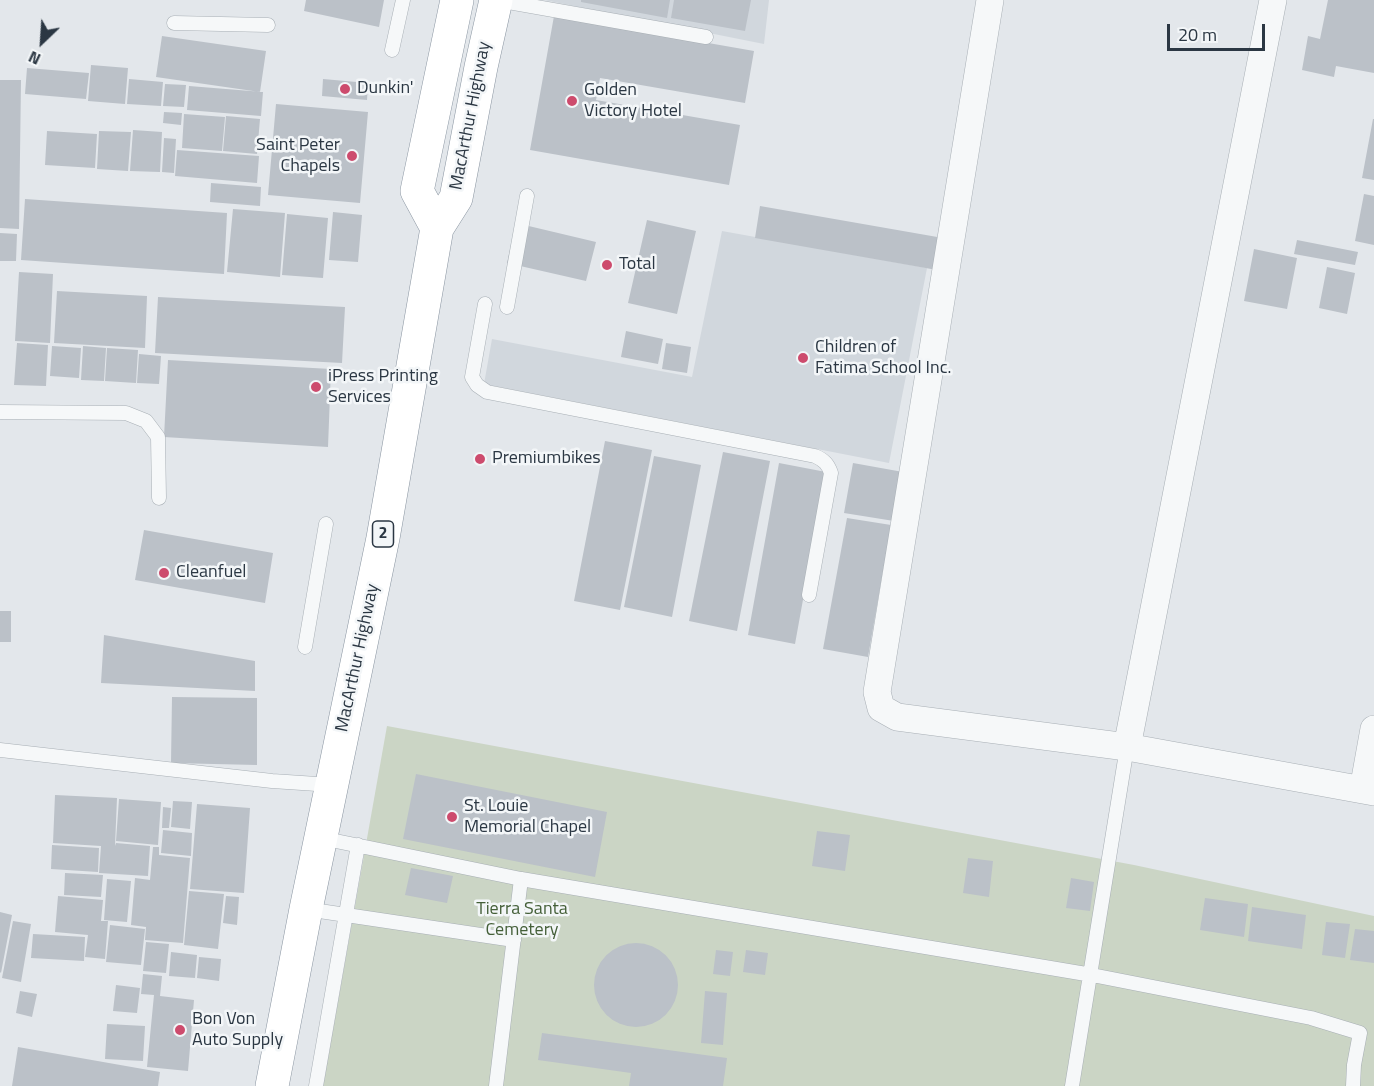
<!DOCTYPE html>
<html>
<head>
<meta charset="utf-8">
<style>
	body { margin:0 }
	#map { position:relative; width:1374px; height:1086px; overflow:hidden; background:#e3e7eb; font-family:"Titillium Web",sans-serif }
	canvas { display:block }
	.north { position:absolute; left:12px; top:12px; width:60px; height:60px; -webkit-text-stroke:4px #f3f6f8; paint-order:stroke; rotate:205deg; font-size:16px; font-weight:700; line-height:24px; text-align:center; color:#2b3743 }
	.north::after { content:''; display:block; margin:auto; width:21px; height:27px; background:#2b3743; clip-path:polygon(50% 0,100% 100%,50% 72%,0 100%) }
	.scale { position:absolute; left:1167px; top:24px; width:98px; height:27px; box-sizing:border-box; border:3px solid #2b3743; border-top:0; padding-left:8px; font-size:18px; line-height:21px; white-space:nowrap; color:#2b3743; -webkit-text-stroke:4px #f3f6f8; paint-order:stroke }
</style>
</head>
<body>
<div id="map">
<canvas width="1374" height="1086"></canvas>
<div class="north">N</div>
<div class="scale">20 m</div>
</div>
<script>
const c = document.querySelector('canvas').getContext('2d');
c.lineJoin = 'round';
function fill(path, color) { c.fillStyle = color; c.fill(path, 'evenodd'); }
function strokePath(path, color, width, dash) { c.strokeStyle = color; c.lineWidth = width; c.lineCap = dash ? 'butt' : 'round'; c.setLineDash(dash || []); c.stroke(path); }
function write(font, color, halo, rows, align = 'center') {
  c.font = font + ' "Titillium Web",sans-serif'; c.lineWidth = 5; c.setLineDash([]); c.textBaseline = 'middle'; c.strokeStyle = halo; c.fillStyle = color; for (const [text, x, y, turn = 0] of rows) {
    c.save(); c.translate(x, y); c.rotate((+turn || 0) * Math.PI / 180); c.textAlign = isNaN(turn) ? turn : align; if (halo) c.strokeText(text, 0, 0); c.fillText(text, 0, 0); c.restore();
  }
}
fill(new Path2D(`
	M544,0H769L764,44Z
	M722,231L927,268L889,463L484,384L492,339L692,377Z`), '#d1d7dd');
fill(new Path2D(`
	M387,726L1134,865L1374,916V1086H323Z`), '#cbd5c5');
fill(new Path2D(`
	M306,0H384L379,27L304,11Z
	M581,0H670L667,18L581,2Z
	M674,0H751L745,31L671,18Z
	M1328,0H1374V73L1336,66L1334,77L1302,70L1308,36L1320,39Z
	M554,16L754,51L745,103L600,78L596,100L740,125L729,185L530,150Z
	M162,36L266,51L260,92L156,77Z
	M91,65L128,68L125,104L88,101Z
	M27,68L89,73L86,99L25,94Z
	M129,79L163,82L161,106L127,104Z
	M323,79L368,83L367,100L322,96Z
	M0,80H21L19,229L0,228Z
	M165,84L186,85L184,107L163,106Z
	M189,86L263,92L261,116L187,110Z
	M276,104L368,112L360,203L268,195Z
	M164,112L182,113L181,125L163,123Z
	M184,114L225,117L222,151L182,148Z
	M226,116L260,119L257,154L223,151Z
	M1373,119H1374V180L1362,178Z
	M133,130L162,132L160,172L130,171Z
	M47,131L97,134L95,168L45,165Z
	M99,131L131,132L128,171L97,169Z
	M164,138L176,139L174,173L162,172Z
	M177,150L259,156L257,183L175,176Z
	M211,183L261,187L260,206L210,202Z
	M1364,194L1374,196V245L1355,241Z
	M25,199L227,213L224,274L21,260Z
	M760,206L943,238L937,270L755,238Z
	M233,209L285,213L280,277L227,272Z
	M333,212L362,215L358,262L329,260Z
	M287,214L328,218L323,278L282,275Z
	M647,220L696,231L677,314L628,303Z
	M516,223L596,242L586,281L507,263Z
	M0,233L17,234L16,261H0Z
	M1297,240L1358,252L1355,265L1294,254Z
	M1254,249L1297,258L1287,309L1244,301Z
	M1327,267L1355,273L1347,314L1319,308Z
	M19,272L53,274L50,343L15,341Z
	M57,291L147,296L145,348L54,343Z
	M158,297L345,307L342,363L155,353Z
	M626,331L663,339L658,364L621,357Z
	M17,343L48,345L46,386L14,385Z
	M666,343L691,347L687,373L662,369Z
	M52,346L81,348L79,378L50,376Z
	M83,346L106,348L104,381L81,380Z
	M107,348L138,350L136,383L105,381Z
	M139,354L161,356L159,384L137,383Z
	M168,360L331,369L328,447L164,437Z
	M605,441L652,450L620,610L574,601Z
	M723,452L770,461L737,631L689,621Z
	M654,456L701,465L672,617L624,607Z
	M779,463L826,472L795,644L748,635Z
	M853,463L903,472L894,521L844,513Z
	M847,518L891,525L868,657L823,649Z
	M144,530L273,553L265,603L135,580Z
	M0,611H11V642H0Z
	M104,635L255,661V691L101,683Z
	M172,697L257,698V765L171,763Z
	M416,774L607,812L595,877L403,839Z
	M55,795L117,798L115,846L116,843L150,846L148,876L99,873L101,846L53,843Z
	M119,799L161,802L158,845L116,841Z
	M173,801L192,802L190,829L171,827Z
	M197,804L250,808L244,893L190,889Z
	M163,807L171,808L169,828H162Z
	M163,830L192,833L191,856L161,853Z
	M817,831L850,835L845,871L812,866Z
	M52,845L99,848L98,872L51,869Z
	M153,847H159V855L190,858L183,943L145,940L146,927L131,925L135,878L150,880Z
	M968,858L993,861L989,897L963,893Z
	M411,868L453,876L447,903L405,895Z
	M65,873L103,875L101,897L64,895Z
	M1071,878L1094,882L1090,911L1066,908Z
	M107,879L131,881L127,922L104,920Z
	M189,891L224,894L218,949L184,945Z
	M58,896L103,900L101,921H108L105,959L85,957L88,935L55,932Z
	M226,896L239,897L237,925L223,923Z
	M1205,898L1248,904L1244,937L1200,930Z
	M1252,907L1306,915L1302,949L1248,941Z
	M0,912L12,915L1,973L0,972Z
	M13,921L31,924L21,982L2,978Z
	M1326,922L1350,924L1345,958L1322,955Z
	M110,925L145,929L141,965L106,962Z
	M1355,929L1374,931V963L1350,960Z
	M33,934L85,937L84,961L31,958Z
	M146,942L169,944L166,973L143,971Z
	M594 985a42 42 0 1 1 84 0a42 42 0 1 1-84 0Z
	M716,950L733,952L730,976L713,974Z
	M746,950L768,953L765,975L743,972Z
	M171,952L197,955L195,978L169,976Z
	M199,957L221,959L219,981L197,978Z
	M143,974L162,976L160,996L194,1000L188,1071L147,1067L154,995L141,994Z
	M116,985L140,988L137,1013L113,1011Z
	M20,991L37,994L32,1017L16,1013Z
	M705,991L727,993L723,1045L701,1043Z
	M107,1024L145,1026L143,1061L105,1059Z
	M542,1033L727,1058L723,1086H629L631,1073L538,1060Z
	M18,1047L160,1072L158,1086H12Z`), '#bbc1c8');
const service = new Path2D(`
	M497,0L706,37
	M174,23L268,25
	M392,50L403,0
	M485,304L472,377L477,385L487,392L815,456C824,460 828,464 831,473L809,595
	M507,307L527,196
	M0,412L126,413L146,421L158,437L159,498
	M305,647L326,524
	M0,750L272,781L332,785
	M321,838L521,879L1092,975L1311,1018L1360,1033L1354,1065L1353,1086
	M306,909L514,940
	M316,1086L358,845
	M496,1086L521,879
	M1072,1086L1127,747`);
const minor = new Path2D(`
	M990,0L877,692L881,708L897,717L1127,747L1374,792
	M1127,747L1273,0
	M1363,790L1374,729`);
const trunk = new Path2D(`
	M437,228L417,191L457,0
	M272,1086L306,909L383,538L437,228L456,198L481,67L496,0`);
strokePath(service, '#a8afb5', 15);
strokePath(minor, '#a8afb5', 28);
strokePath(trunk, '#8b96a2', 34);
strokePath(service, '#f6f8f9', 14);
strokePath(minor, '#f6f8f9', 27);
strokePath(trunk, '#fff', 33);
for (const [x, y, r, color] of [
	[345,89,6,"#cd4b6d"],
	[572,101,6,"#cd4b6d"],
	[352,156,6,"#cd4b6d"],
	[607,265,6,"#cd4b6d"],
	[803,358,6,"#cd4b6d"],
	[316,387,6,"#cd4b6d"],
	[480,459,6,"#cd4b6d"],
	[164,573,6,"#cd4b6d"],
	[452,817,6,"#cd4b6d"],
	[180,1030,6,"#cd4b6d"]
]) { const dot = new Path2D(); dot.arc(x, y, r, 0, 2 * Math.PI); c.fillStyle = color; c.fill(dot); strokePath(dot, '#f3f6f8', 2); }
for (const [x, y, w] of [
	[383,534,21]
]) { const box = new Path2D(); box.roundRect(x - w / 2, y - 13, w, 26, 4.5); c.fillStyle = '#f3f6f8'; c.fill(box); strokePath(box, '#2b3743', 1.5); }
write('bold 16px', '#2b3743', null, [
	["2",383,534]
]);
write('18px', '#2b3743', '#f3f6f8', [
	["Dunkin'",357,89],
	["Golden",584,91],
	["Victory Hotel",584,112],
	["Saint Peter",340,146,"right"],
	["Chapels",340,167,"right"],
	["Total",619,265],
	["Children of",815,348],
	["Fatima School Inc.",815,369],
	["iPress Printing",328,377],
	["Services",328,398],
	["Premiumbikes",492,459],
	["Cleanfuel",176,573],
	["St. Louie",464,807],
	["Memorial Chapel",464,828],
	["Bon Von",192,1020],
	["Auto Supply",192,1041]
], 'left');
write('18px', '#2b3743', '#f3f6f8', [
	["MacArthur Highway",471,116,-79],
	["MacArthur Highway",358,658,-78]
]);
write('18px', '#445f38', '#f3f6f8', [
	["Tierra Santa",522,910],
	["Cemetery",522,931]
]);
</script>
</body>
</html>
